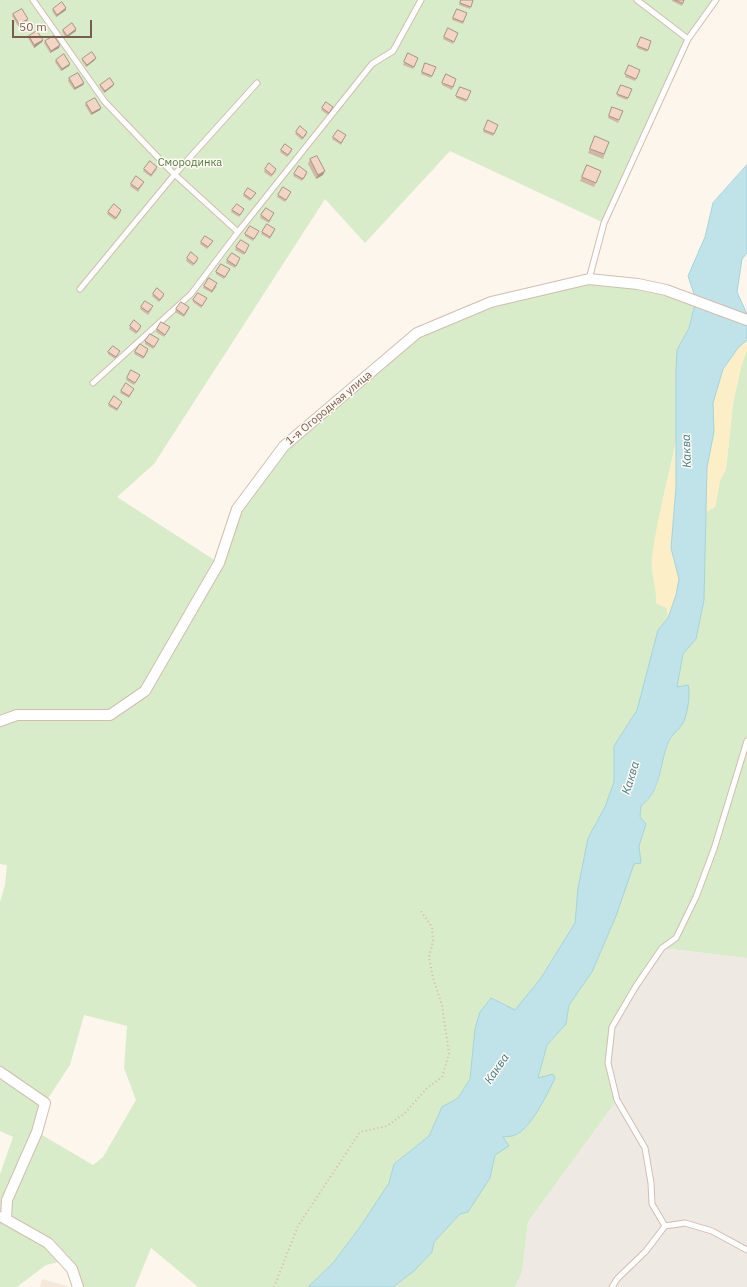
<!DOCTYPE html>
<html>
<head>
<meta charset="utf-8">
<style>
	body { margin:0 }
	#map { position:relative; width:747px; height:1287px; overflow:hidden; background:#fdf6ec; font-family:"IBM Plex Sans",sans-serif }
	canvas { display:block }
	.scale { position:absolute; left:12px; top:20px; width:80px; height:18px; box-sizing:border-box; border:2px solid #7a5c4d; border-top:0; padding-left:5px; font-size:12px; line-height:14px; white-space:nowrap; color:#7a5c4d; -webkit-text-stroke:3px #fffaf3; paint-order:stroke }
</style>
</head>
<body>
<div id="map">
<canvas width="747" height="1287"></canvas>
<div class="scale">50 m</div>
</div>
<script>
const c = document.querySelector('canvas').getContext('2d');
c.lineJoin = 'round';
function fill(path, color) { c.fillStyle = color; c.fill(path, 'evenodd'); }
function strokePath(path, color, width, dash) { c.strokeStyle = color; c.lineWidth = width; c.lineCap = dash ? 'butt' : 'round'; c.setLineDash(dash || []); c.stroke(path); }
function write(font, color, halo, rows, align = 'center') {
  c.font = font + ' "IBM Plex Sans",sans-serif'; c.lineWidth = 3; c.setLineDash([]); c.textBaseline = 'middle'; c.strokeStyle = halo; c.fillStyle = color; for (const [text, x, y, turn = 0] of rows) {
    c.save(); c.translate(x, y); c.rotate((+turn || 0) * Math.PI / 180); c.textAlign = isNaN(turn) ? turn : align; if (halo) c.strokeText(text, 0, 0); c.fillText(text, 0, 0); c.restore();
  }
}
fill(new Path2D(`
	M42,1279L70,1287H40Z`), '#f5e8da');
fill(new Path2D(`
	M662,948L747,958V1287H515L522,1273L528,1222L617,1100L608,1063L612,1027Z`), '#efe9e4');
fill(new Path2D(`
	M0,0H716L688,39L604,223L450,151L365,243L325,199L154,464L117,497L219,563L237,509L284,446L417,333L491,302L589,279L696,300L689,328L677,350L676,442L662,503L652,559L657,593L656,603L667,608L668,618L658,630L637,710L614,746V782L605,807L588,838L578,888L575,923L541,978L515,1011L491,998L480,1012L475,1030L470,1079L458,1098L442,1108L429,1136L394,1164L389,1183L360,1227L333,1263L308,1287H198L151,1248L135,1287H82L63,1261L46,1265L17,1287H0V1174L13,1137L0,1131V902L5,885L7,865L0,864ZM84,1015L127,1026L124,1068L136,1100L103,1157L93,1165L37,1132L45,1103L70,1065Z
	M747,349V958L662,948L612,1027L608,1063L617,1100L528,1222L522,1273L515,1287H393L414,1271L432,1252L434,1242L460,1214L468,1212L490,1178L495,1155L502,1137L516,1135L526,1127L545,1098L538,1078L547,1045L566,1024L569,1005L592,972L616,916L634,863H641L639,846L646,824L640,817L641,806C666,787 657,764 669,742C672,735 679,728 684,722L677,688L683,654L696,639L704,600L706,512L715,507L720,480L726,469L733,403L741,367Z`), '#d8ecc9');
fill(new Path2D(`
	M747,340V349L741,367L733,403L726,469L720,480L715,507L706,512L707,467L714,432L713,403L723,369L738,348Z
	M676,442V487L671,548L679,579L676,595L668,618L667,608L656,603C657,588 650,572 652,557C657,518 668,481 676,442Z`), '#fcefc7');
const water = new Path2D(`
	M747,165V253L742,259L737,292L747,314V340L738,348L723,369L713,403L714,432L707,467L704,600L696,639L683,654L677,687L688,685C691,692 687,717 683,723C679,730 671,735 668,743C659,765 662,790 641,806L640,817L646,824L639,846L641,863L634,864L616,916L592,972L569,1005L566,1024L547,1045L538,1078L553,1074L555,1078C548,1093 530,1130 515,1135C512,1137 506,1136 503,1137L509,1146L495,1155L490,1178L468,1212L460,1214L434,1242L432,1252L414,1271L393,1287H308L333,1263L360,1227L389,1183L394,1164L429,1136L442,1107L458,1098L470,1079L475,1029L480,1012L491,998L515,1010L541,978L575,923L578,888L588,838L605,807L614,782V746L637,710L658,630L668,618L676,595L679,579L671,548L676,487V370L677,350L689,328L696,300L688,276L705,237L713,203Z`);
fill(water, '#bfe3e8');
strokePath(water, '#a5d3da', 1);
const service = new Path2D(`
	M33,0L105,102L171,171L238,232L372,64L393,51L421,0
	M637,0L688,39
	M589,279L604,223L688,39L716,0
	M80,289L175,174L257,83
	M93,383L191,294L238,232
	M665,1226L652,1204L651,1183L645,1148L617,1100L608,1063L612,1027L636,986L662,948L676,938L696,897L714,849L747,741
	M612,1287L617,1279L646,1251L665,1226L685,1223L712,1231L747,1250`);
const minor = new Path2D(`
	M0,721L17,715H110L145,691L219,563L237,509L284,446L417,333L491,302L589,279L638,284L666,290L747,320
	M0,1072L45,1103L37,1132L7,1200L6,1219
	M2,1217L48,1243L72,1269L78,1287`);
strokePath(service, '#d1beb0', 7);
strokePath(minor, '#d1beb0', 12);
strokePath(new Path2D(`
	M274,1287L298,1226L360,1132L387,1126L405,1113L427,1088L442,1077L449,1054L442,1005L433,978L429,957L433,941L432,927L421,911`), '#d9b8a5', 2, [1, 3]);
strokePath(service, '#fff', 5);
strokePath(minor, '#fff', 10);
fill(new Path2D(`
	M461,0H473L470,9L459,5Z
	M672,0H684L682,6L672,1Z
	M66,8V10L56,17L52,11L53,9Z
	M457,9L467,13L463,24L452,20Z
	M13,14L27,21L18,26L12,16Z
	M448,28L458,33L453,44L443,39Z
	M76,29V31L66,38L62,32L63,30Z
	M29,36L43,40L42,42L34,48L28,38Z
	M641,37L651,41L647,52L637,48Z
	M45,41L60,45L59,48L50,53L44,43Z
	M408,53L418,58L413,69L403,65Z
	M82,59L95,60L86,67L82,61Z
	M56,60L70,64L69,66L61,71L55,62Z
	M425,63L436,67L431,78L421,74Z
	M629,65L640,70L635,81L625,77Z
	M446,74L456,79L452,90L442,85Z
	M69,78L84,83L83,85L74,90L68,81Z
	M114,84L113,86L104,93L100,87V85Z
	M621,85L632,89L627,100L617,96Z
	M460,87L471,91L466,102L456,98Z
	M86,103L100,110L91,115L85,105Z
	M612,107L623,111L618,123L608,118Z
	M322,108L332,109L328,115L321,110Z
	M488,120L498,125L493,136L483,132Z
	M296,132L307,134L302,140L295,134Z
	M346,135L341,145L332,139L333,137Z
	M595,136L609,142L603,159L588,153Z
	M281,150L292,151L287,157L280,152Z
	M310,159L323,175L316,179L308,164Z
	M587,165L601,171L594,187L580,181Z
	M144,169H157L151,177L143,171Z
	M265,169L276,171L271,177L264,172Z
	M294,174H307L302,181L293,176Z
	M131,184H143L138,192L130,186Z
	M256,193L250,201L243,196L244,194Z
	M290,194L285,202L277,197L278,195Z
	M244,209L239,217L231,212L232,210Z
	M108,212H121L115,220L107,214Z
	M274,213L269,223L260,218L261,215Z
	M275,229L270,239L261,234L262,232Z
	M259,231L253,241L245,236V234Z
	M201,242L212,243L207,249L200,244Z
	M249,245L244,255L235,250L236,247Z
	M187,258L198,260L193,266L186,261Z
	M240,258L235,268L226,263L227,260Z
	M230,269L224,279L216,274V272Z
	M204,286H217L212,293L203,288Z
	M153,294L164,296L159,302L152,296Z
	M193,300H206L201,308L193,302Z
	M141,307L152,309L148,315L140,309Z
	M176,309H189L184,317L175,312Z
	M130,326L141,328L136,334L129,329Z
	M170,327L164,337L156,332L157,329Z
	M145,341H158L153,349L145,344Z
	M148,351L143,359L134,354L135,352Z
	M108,352L119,353L115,359L108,354Z
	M139,377L134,385L126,380L127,378Z
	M121,391H133L129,398L120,393Z
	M122,402L117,411L108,406L109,404Z`), '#d1b7a8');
fill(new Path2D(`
	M66,8V10L56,17L57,15Z
	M28,19L27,21L18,26L19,24Z
	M76,29V31L66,38L67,36Z
	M43,40L42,42L34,48V45Z
	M60,45L59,48L50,53L51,51Z
	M96,58L95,60L86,67L87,65Z
	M70,64L69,66L61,71L62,69Z
	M84,83L83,85L74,90L75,88Z
	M114,84L113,86L104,93L105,91Z
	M101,108L100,110L91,115L92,113Z
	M325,171L323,175L316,179L318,175Z`), '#aa9588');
const building = new Path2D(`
	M461,0H473L471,7L460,3Z
	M675,0H684L683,3Z
	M62,2L66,8L57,15L53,9Z
	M22,9L28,19L19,24L13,14Z
	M457,9L467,13L463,22L453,18Z
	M72,23L76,29L67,36L63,30Z
	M448,28L458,33L454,42L444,37Z
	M37,31L43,40L34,45L29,36Z
	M54,36L60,45L51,51L45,41Z
	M641,37L651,41L648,50L637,46Z
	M92,52L96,58L87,65L82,59Z
	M408,53L418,58L414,67L404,62Z
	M64,54L70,64L62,69L56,60Z
	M425,63L436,67L432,76L422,72Z
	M629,65L640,70L636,79L625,74Z
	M78,73L84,83L75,88L69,78Z
	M446,74L456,79L453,87L442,83Z
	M110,78L114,84L105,91L100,85Z
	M621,85L632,89L628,98L617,94Z
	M460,87L471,91L467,100L456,96Z
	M95,98L101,108L92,113L86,103Z
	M326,102L333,107L329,113L322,108Z
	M612,107L623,111L619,120L609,116Z
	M488,120L498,125L494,134L484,130Z
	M300,126L307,132L303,138L296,132Z
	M338,130L346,135L341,143L333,137Z
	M595,136L609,142L604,154L590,149Z
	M285,144L292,149L288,155L281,150Z
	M317,156L325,171L318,175L310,159Z
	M150,161L157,167L151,175L144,169Z
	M269,163L276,169L272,175L265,169Z
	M587,165L601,171L596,183L582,177Z
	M299,166L307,172L303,179L294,174Z
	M136,176L144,182L138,189L131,184Z
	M283,187L291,192L286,200L278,195Z
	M248,188L256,193L251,199L244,194Z
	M114,204L121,210L116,218L108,212Z
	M237,204L244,209L240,215L232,210Z
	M266,208L274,213L269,221L261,215Z
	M267,224L275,229L270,237L262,232Z
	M250,226L259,231L254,239L245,234Z
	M205,236L213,241L208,247L201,242Z
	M241,240L249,245L245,253L236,247Z
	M191,252L198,258L194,264L187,258Z
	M232,253L240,258L236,266L227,260Z
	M221,264L230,269L225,277L216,272Z
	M209,278L217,283L212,291L204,286Z
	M157,288L164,294L160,300L153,294Z
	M198,293L207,298L202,306L193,300Z
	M145,301L153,306L148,312L141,307Z
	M181,302L189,307L184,315L176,309Z
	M134,320L141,326L137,332L130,326Z
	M161,322L170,327L165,335L157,329Z
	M150,334L159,339L154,347L145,341Z
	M140,344L148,349L144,357L135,352Z
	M113,346L120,351L116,357L108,352Z
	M131,370L140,375L135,383L127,378Z
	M126,383L134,389L129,396L121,391Z
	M114,396L122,402L117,409L109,404Z`);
fill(building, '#f3d5c3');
strokePath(building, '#aa9588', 1);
write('11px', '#537a41', '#fffaf3', [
	["Смородинка",190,163]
]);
write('11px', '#7a5c4d', '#fffaf3', [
	["1-я Огородная улица",329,408,-40]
]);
write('italic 12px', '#437c86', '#fffaf3', [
	["Каква",687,451,-92],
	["Каква",631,778,-73],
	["Каква",497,1069,-56]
]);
</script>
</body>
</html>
